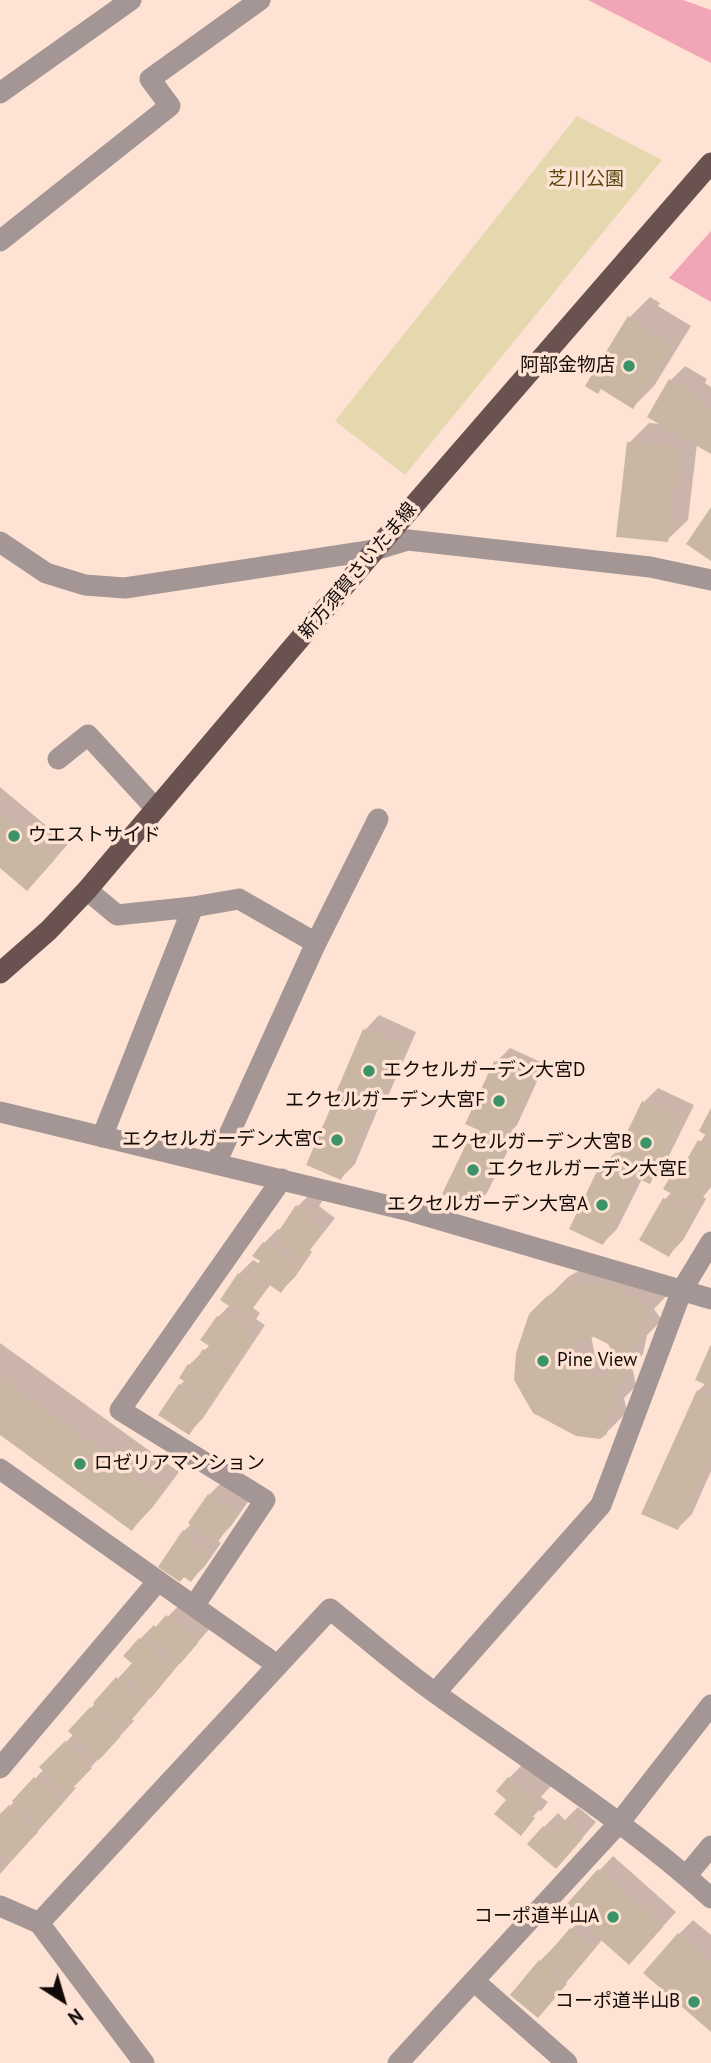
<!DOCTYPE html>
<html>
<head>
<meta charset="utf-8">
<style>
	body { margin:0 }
	#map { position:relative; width:711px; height:2063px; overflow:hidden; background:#fee3d5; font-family:"PT Sans",sans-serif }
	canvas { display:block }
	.north { position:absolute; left:28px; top:1965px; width:70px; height:70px; -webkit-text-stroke:5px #fee3d5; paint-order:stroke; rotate:143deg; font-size:19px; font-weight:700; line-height:28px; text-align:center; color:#120a06 }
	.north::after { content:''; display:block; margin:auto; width:24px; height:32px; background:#120a06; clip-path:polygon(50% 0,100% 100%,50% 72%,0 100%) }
</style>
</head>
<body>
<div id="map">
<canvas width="711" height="2063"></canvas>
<div class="north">N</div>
</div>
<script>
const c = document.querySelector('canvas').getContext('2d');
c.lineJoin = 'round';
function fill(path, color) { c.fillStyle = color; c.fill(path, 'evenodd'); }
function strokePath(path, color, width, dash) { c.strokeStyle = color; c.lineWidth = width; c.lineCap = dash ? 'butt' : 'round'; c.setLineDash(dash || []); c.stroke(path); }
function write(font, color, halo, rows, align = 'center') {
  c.font = font + ' "PT Sans","Noto Sans JP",sans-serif'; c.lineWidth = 7; c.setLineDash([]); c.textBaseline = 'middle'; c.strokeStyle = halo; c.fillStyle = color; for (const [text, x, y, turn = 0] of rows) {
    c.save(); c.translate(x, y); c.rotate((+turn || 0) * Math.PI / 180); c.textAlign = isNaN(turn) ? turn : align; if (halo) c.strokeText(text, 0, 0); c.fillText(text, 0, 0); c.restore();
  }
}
fill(new Path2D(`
	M577,116L662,160L405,475L335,421Z`), '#e5d8af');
fill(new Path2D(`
	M588,0H683L711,10V63Z
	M711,231V302L669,278Z`), '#f1a5b7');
fill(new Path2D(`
	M650,297L660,303L658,306L691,326L654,386L633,407L630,317Z
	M685,366L707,379L705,383L711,387V452L697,444L688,520L667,540L629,443L649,423L663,424L671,380Z
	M0,787L68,844L41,875L0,866Z
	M379,1015L416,1032L388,1096L380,1104L355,1164L341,1178L335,1101L340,1096L365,1030Z
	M510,1048L545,1064L517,1125L512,1130L517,1132L487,1193L473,1207L444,1193L474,1133L479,1128L496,1062Z
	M658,1088L694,1105L663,1168L649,1182L642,1179L617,1229L603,1243L601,1166L616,1152L619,1153L644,1102Z
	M711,1112V1187L703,1197L706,1199L683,1240L669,1255L642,1240L665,1199L672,1192L676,1169L691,1155L706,1134Z
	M312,1192L323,1200L319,1206L335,1218L310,1250L312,1252L295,1277L281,1291L271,1284L253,1308L260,1313L256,1319L265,1325L203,1418L189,1433L180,1385L185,1380L189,1365L210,1345L218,1317L230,1305L239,1274L253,1260L260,1264L264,1243L278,1229L281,1230L297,1207Z
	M585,1267L671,1291L654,1309L662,1320L647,1335L643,1354L632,1366L636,1386L624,1398L627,1412L606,1433L530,1315L568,1277ZM591,1335L609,1343L614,1350V1359L610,1360L594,1351Z
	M0,1343L179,1472L152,1508L132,1529L0,1433Z
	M711,1349V1471L692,1514L678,1528L698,1391L706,1383Z
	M224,1480L250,1499L231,1526L217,1540L221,1543L205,1566L191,1580L184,1531L192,1523L190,1522L209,1495Z
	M182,1602L211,1627L132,1719L134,1721L73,1786L76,1788L0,1874V1817L44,1769L41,1767L74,1734L70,1731L133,1662L140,1639L154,1625L157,1628Z
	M523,1764L551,1786L541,1797L548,1802L541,1811L539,1810L530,1820H533L520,1833L509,1799V1778Z
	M578,1807L596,1822L570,1852L544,1827L558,1813L565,1820Z
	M613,1856L676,1912L643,1948L603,1939L538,2016L540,1961L580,1920L599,1871Z
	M693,1920L711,1935V2029L679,1934Z`), '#0003');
fill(new Path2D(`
	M628,316L641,324L639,327L672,347L633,409L601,389L598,394L585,386Z
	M669,379L694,394L692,398L711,409V454L647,417Z
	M627,442L679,448L668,542L616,537Z
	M711,507V561L686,544Z
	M0,813L55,859L27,891L0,868Z
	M363,1029L403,1046L374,1112L335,1095Z
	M494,1061L532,1079L503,1141L465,1124Z
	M334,1100L369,1115L341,1180L306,1165Z
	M642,1101L681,1120L650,1184L611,1166Z
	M711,1108V1138L699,1131Z
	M472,1132L504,1147L473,1209L442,1194Z
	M698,1140L711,1147V1186L681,1170Z
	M600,1165L635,1182L603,1245L569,1229Z
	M675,1168L707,1187L695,1207L663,1189Z
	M663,1198L693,1214L669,1257L639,1240Z
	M296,1205L310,1215L306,1221L322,1233L303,1259L283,1245L278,1232Z
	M263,1242L299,1267L281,1293L252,1273L260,1261L252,1256Z
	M238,1273L264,1290L246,1317L220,1300Z
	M580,1284L599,1285L615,1289L629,1295L653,1313L635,1331L643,1342L633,1347L627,1355L623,1377L613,1388L617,1408L603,1414L607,1434L600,1439L576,1436L533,1413L514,1380L516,1353L529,1314L546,1297L563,1287ZM594,1337L608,1344L612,1351L613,1363L603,1377L589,1380L574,1372L570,1357L578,1342L584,1338Z
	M226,1314L247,1328L243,1334L252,1340L236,1364L200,1340L217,1316L223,1319Z
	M711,1344V1387L695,1380Z
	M203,1349L234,1368L214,1400L179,1378L188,1364L192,1366Z
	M0,1378L159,1493L132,1531L0,1435Z
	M179,1384L210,1404L189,1435L158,1415Z
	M697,1390L711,1397V1457L678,1530L641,1514Z
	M208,1494L238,1514L217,1543L188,1523Z
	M183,1530L195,1538L190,1546L208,1558L191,1582L184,1577L180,1582L158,1567Z
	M166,1615L198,1643L180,1664L147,1637Z
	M139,1638L175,1669L151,1698L123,1675L133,1664L123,1656Z
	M116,1677L147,1702L123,1729L93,1703Z
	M90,1707L121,1736L99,1760L68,1731Z
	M65,1741L92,1768L67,1794L39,1767Z
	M34,1777L63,1803L41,1827L12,1801Z
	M508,1777L538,1801L528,1812L535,1818L521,1836L494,1814L506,1800L496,1791Z
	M9,1805L38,1832L12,1860L0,1849V1814Z
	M563,1820L583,1838L556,1869L527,1844L543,1826L551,1833Z
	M598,1869L663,1927L629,1965L564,1907Z
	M570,1928L595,1948L569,1979L544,1959Z
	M678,1933L711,1961V2032L643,1973Z
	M539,1960L567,1984L538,2018L510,1995Z`), '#cab7a3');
strokePath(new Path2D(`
	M0,93L131,0
	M0,241L170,106L150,79L260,0
	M0,542L46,573L85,585L125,588L375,550L408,540L650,567L711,580
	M58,759L88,735L156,809
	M87,890L117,915L193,907L239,899L316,943
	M0,1112L406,1210L711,1299
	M102,1137L193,907
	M216,1163L316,943L378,819
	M0,1469L277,1665
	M194,1606L265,1500L120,1410L282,1179
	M435,1693L601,1505L682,1290L711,1242
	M0,1768L158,1581
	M686,1876L711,1846
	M0,1906L39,1923L144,2063
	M39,1923L330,1609C366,1638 401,1669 438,1695C530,1761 627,1822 711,1898
	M474,1981L567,2063
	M398,2063L619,1823L711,1705`), '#a39694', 21);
strokePath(new Path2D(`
	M0,973L49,930L87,890L375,550L711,163`), '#695250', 21);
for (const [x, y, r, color] of [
	[629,366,7,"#3c9368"],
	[14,836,7,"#3c9368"],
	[369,1071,7,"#3c9368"],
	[499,1101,7,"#3c9368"],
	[337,1140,7,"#3c9368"],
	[646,1143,7,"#3c9368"],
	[473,1170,7,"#3c9368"],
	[602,1205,7,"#3c9368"],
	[543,1361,7,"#3c9368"],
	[80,1464,7,"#3c9368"],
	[613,1917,7,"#3c9368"],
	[694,2002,7,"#3c9368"]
]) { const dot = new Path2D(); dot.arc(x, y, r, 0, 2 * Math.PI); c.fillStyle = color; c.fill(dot); strokePath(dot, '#fee3d5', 2.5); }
write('19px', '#574811', '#fee3d5', [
	["芝川公園",586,180]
]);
write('19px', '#120a06', '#fee3d5', [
	["阿部金物店",615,366],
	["ウエストサイド",28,836,"left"],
	["エクセルガーデン大宮D",383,1071,"left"],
	["エクセルガーデン大宮F",485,1101],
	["エクセルガーデン大宮C",323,1140],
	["エクセルガーデン大宮B",632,1143],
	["エクセルガーデン大宮E",487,1170,"left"],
	["エクセルガーデン大宮A",588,1205],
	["Pine View",557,1361,"left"],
	["ロゼリアマンション",94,1464,"left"],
	["コーポ道半山A",599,1917],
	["コーポ道半山B",680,2002]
], 'right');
write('19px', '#120a06', '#fee3d5', [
	["新方須賀さいたま線",358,571,-50]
]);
</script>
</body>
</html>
